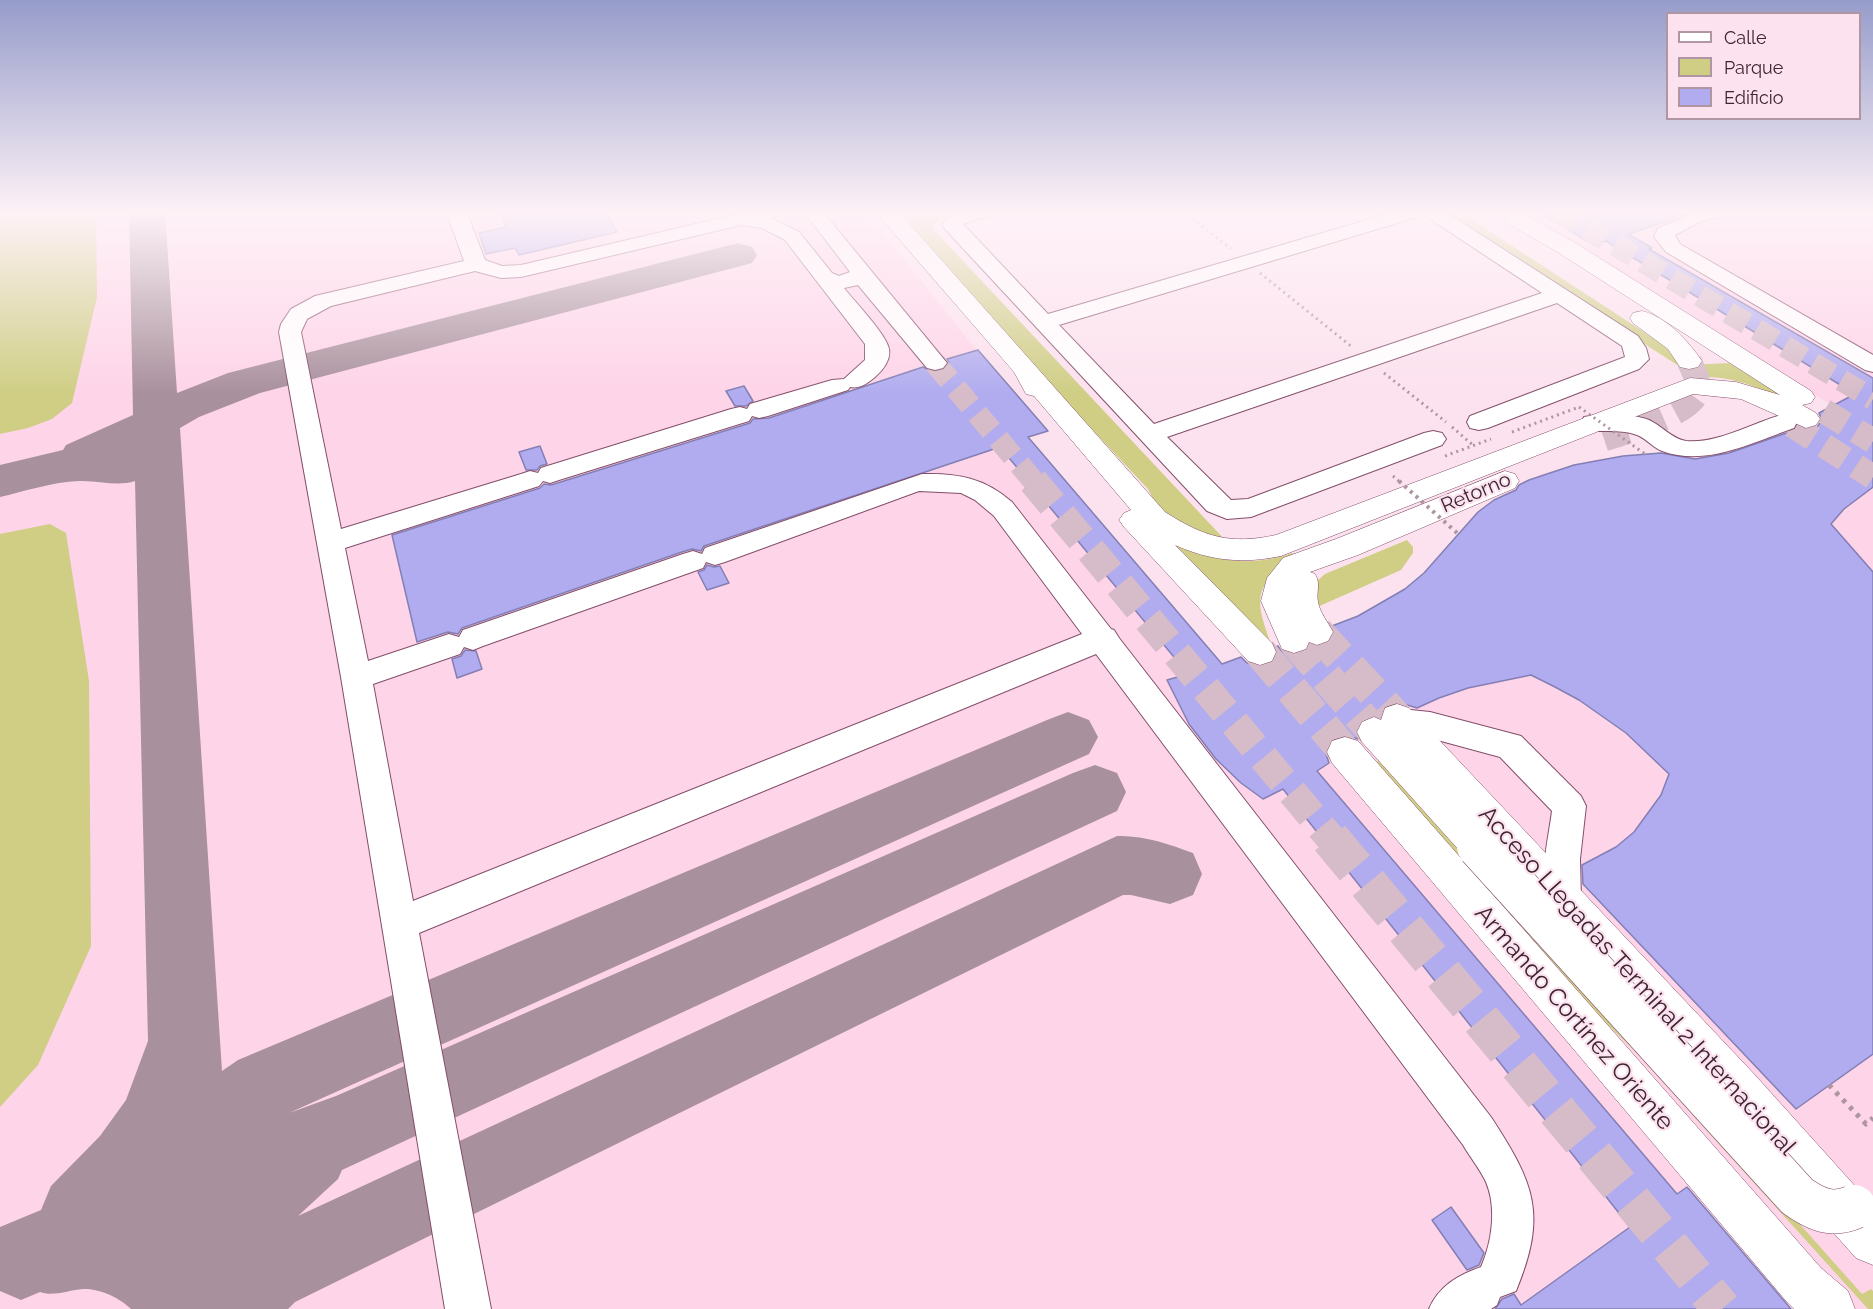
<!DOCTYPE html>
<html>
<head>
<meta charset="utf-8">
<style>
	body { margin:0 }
	#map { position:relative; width:1873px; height:1309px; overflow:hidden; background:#fce2ee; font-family:Raleway,sans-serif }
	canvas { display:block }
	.legend { position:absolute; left:1666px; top:12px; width:195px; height:108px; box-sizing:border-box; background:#fce2ee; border:2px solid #af96a2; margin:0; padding:8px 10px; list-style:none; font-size:18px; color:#3c2531 }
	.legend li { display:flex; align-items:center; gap:12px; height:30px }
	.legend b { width:30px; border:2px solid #af96a2 }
</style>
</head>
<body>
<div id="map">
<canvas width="1873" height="1309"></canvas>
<ul class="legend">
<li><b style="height:8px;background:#fff"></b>Calle</li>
<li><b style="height:16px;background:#cfce84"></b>Parque</li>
<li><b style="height:16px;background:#b1acef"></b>Edificio</li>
</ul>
</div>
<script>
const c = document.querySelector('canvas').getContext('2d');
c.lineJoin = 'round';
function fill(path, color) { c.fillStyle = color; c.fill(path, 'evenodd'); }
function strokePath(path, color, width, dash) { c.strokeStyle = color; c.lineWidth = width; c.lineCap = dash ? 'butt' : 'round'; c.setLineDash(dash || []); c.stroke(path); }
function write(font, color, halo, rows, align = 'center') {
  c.font = font + ' Raleway,sans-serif'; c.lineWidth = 4.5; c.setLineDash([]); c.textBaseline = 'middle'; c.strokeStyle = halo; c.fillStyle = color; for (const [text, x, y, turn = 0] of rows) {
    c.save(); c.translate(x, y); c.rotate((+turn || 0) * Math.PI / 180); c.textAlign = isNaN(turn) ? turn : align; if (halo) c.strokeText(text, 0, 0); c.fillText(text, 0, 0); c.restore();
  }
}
fill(new Path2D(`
	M0,211H859L882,232L971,343L1048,431L1029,438L1222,664L1317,632L1358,616L1383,603L1424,573L1478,512L1511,489L1542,474L1598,459L1674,452L1806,419L1833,406L1513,211H1873V1309H0Z`), '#fed4e8');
fill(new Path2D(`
	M0,211H96L97,297L72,403L52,419L28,428L0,434Z
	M892,211H975L934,223L933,229L1227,542L1261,544L1277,539L1281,543C1228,557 1172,542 1148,489L1003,335Z
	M1438,211H1462L1486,229L1661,343L1675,355L1682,365L1730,363L1810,413C1770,392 1734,372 1688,378L1685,370Z
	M50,524L66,533L89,681L91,946L38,1065L0,1107V534Z
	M1163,539C1205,560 1247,569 1292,553L1295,556C1253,587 1254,598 1272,646Z
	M1407,540L1413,547V553L1401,570L1315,608V583L1325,574Z
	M1384,757L1862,1294L1871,1289L1873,1291V1309H1868L1632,1048L1561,980L1375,763Z`), '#cfce84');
fill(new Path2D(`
	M129,211H165L177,393L228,373L738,243L752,247L757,255L752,263L260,393L199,417L180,428L222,1071L238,1060L1047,720L1068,712L1089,720L1098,737L1089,754L289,1113L336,1096L1073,773L1095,765L1117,773L1126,792L1117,811L342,1170L338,1179L298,1216L1117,836C1143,835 1169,844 1193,853L1202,874L1193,895L1170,904L1131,895H1123L295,1302L288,1309H131C120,1298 99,1288 83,1289C69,1290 53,1297 40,1292L21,1300L0,1291V1227L41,1210L51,1186L100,1136L126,1100L148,1041L135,481C117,487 98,480 79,481C52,482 26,491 0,497V465L63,450L66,445L133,415Z`), '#a8909c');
const building = new Path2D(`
	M499,211H605L617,232L519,255L515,248L486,254L479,233L506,227Z
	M1537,211H1687L1688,214L1628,234L1652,248L1649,249L1873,378V487L1844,509L1831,524L1873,572V1054L1796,1109L1583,884L1582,865L1616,847L1634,832L1661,795L1669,774L1626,733L1579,700L1555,687L1531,675L1468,688L1439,698L1417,708L1398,702L1384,706L1380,717L1373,715L1360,721L1355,731L1358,739L1344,735L1330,740L1325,751L1329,763L1317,771L1677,1194L1687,1187L1791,1309H1495L1502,1299L1514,1294L1521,1305L1630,1227L1283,789L1263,799L1241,783L1216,759L1189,724L1167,680L1188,674L1000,447L704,546L701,551L692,549L682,552L462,628L458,634L448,632L417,642L392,535L540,488L544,484L551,485L750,423L753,419L769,418L923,367L934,372L944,370L949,363L947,359L978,350L1048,431L1028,437L1222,664L1241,657L1247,663L1259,667L1274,662L1278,653L1276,647L1278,646L1281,651L1295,655L1307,651L1310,645L1318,647L1329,643L1335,633L1332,626L1358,616L1405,589L1424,573L1478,512L1494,500L1516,490L1519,485L1529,480L1574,465L1623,456L1661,453L1695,459L1729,453L1795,430L1797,427L1807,430L1817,427L1822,420L1819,413L1855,394L1606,241L1594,245Z
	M744,386L753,401L746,406H735L726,391Z
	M540,446L547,464L540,466L537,470H526L519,452Z
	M707,565L714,567L720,566L729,583L707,590L698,572L704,570Z
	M465,650L476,651L482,669L457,678L452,659L461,656Z
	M1451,1207L1484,1253L1479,1265L1467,1270L1432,1220Z`);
fill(building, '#b1acef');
strokePath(building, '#837fb4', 1.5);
strokePath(new Path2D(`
	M1558,211L1873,399
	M935,363L1035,483`), '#d6bcc8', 22, [22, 11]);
strokePath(new Path2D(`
	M1033,481L1332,840`), '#d6bcc8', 30, [30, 15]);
strokePath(new Path2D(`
	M1330,838L1722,1309`), '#d6bcc8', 39, [39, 20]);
strokePath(new Path2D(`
	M1824,411L1873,441
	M1792,425L1873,477
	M1604,439C1625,432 1688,415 1697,393C1701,383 1693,370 1689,361`), '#d6bcc8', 25, [25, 13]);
strokePath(new Path2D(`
	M1317,632L1397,718
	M1294,640L1374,732
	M1260,652L1345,752`), '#d6bcc8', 33, [33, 16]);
const minor = new Path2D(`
	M446,211H466L485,260L502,266L521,265L751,211H785L782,215L771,218L799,232L832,273L839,276L850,272L811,221L798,211H822L947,363L943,368L935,370L927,368L858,285L844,288C854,301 887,335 889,349C891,360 883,370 875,377C868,383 860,389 850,387L848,390L768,416L759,418L752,416L749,421L559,480L550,483L543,481L539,486L345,548L368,661L449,634L459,637L463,630L683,554L693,551L702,554L705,548L922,474C958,473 985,478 1012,502L1111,629L1114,630L1119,638L1491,1117C1534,1183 1548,1214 1516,1291L1500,1297L1497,1305L1491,1309H1429C1439,1286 1458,1275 1481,1267C1492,1242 1497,1208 1486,1182C1480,1169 1470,1157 1463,1145L1096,654L419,933L491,1309H445L341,677L279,332L281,324L291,309L315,296L464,261ZM741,225L762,228L785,240L865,344V360L844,379L832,380L750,404L747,409L740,407L731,409L541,468L538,473L530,471L521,474L341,529L301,332L307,319L331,306L475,271L501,278L521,277ZM919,491L961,493L975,500L994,516L1082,634L413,901L373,684L460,654L464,647L473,650L483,646L703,568L706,562L715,565L725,562Z
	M962,211H995L992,215L963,224L1048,314L1397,211H1444L1638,336L1646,348L1649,359L1639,369L1488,428L1479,430L1470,428L1467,422L1470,416L1625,357L1622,346L1557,303L1167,437L1231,500L1248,499L1424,433L1433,431L1442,433L1446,439L1442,445L1251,517L1227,519L1207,511L945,229L942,225L950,214ZM1424,215L1542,293L1154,424L1059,325Z
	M1701,211H1729L1726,215L1699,222L1675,235L1680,244L1873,355V372L1865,370L1666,252L1654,237L1658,228Z
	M1785,414L1794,416L1797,422L1794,428C1751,443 1706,467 1662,451C1652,447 1644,436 1634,434C1619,429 1600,433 1584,429L1581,423L1584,417C1598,414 1636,414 1649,420C1662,426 1672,439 1686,441C1719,444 1753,422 1785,414Z
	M1401,709L1430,712L1521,736L1581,796L1586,806L1580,859L1581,900L1576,912L1563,917L1550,912C1537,882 1548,842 1552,811L1500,757L1430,738L1401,735L1390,731L1385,722L1390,713Z`);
const highway = new Path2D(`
	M875,211H898L1165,512C1204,537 1230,545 1276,535L1690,378L1736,382L1780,395L1556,251L1495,216L1492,211H1518L1572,241L1811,391L1815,397L1811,403L1802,405L1816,413L1820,419L1816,425L1806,428L1741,399L1693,394L1281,556C1243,564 1211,561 1175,545L1272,643L1276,652L1272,661L1260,665L1248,661L1124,527L1119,520L1124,513L1131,510L1034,396L1026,394L1014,372Z
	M1642,311C1667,317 1688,341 1702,361L1698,367L1689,369L1680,367L1668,349L1633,323L1630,318L1633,313Z
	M1505,471L1515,474L1519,481L1515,488L1358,555L1310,572L1315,574C1321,584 1316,591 1318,602C1320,613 1328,622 1333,632L1328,641L1317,645L1309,642L1306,649L1294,653L1282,649L1261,601L1267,578L1283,558L1336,539Z
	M1397,704L1409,708L1754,1074L1873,1206V1265L1856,1258L1495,852L1492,858L1479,863L1466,858L1362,742L1357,732L1362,722L1374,717L1381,720L1385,708Z
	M1345,737L1358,741L1821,1268L1848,1291L1855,1309H1794L1787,1302L1332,763L1327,752L1332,741Z`);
strokePath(minor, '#834e6a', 2);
strokePath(highway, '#834e6a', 1);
strokePath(new Path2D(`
	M1183,211L1231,249
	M1260,273L1352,347
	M1384,373L1446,422
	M1452,427L1474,446
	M1512,432L1579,407
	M1445,456L1491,439`), '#ad95a1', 3, [2, 4]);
strokePath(new Path2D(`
	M1829,1085L1866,1124L1873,1118`), '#ad95a1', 5, [4, 6]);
fill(minor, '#fff');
fill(highway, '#fff');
const highwayBridge = new Path2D(`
	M1479,846L1797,1196C1815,1209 1832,1217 1854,1207`);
strokePath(highwayBridge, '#834e6a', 45, []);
strokePath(new Path2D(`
	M1579,407L1645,454
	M1393,476L1401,483`), '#ad95a1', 3, [2, 4]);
strokePath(new Path2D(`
	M1399,481L1457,533`), '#ad95a1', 4, [3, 4.5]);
strokePath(highwayBridge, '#fff', 44);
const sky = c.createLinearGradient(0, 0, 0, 394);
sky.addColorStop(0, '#969cca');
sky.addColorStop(0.54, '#fef2f7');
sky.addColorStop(1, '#fef2f700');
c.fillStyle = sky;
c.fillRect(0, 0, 1873, 394);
write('20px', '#3c2531', '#fce2ee', [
	["Retorno",1476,493,-23]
]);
write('24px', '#3c2531', '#fce2ee', [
	["Acceso Llegadas Terminal 2 Internacional",1637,981,48],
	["Armando Cortínez Oriente",1574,1018,49]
]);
</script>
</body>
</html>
